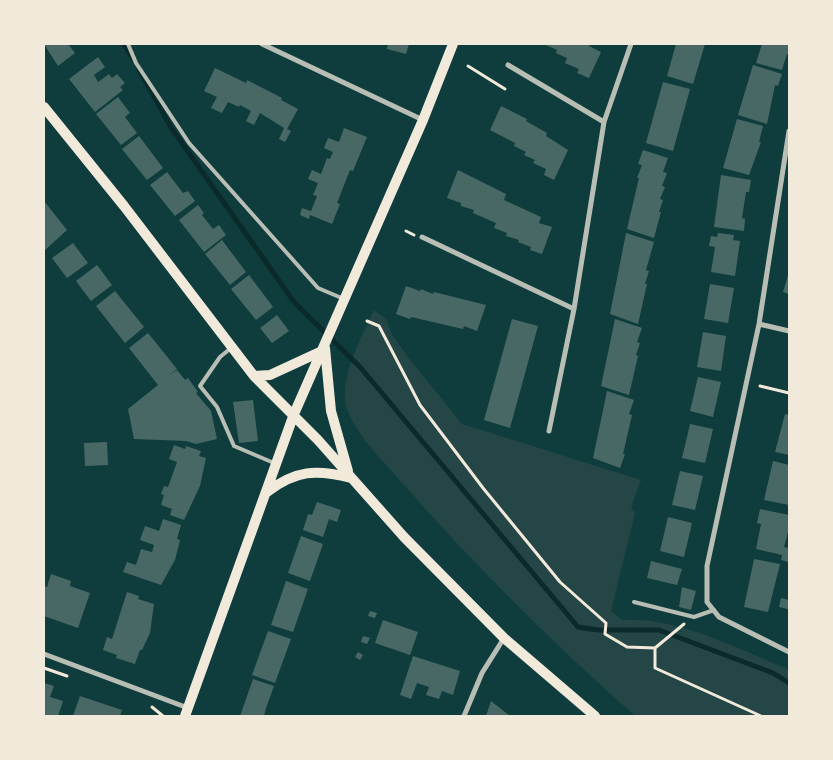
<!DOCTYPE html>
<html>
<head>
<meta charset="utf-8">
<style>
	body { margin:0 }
	#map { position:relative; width:833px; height:760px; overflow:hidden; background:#0f3d3e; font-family:"Varela Round",sans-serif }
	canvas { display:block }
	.frame { position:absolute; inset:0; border:45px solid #f1e9da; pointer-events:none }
</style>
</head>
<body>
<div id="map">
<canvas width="833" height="760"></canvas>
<div class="frame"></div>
</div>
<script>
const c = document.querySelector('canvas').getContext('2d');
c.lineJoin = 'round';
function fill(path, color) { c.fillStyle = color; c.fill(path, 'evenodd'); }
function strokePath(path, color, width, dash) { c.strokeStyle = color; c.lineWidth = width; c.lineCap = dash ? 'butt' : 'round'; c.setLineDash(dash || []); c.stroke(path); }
fill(new Path2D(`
	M374,310L386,319L392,335L408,357L462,424L641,480L631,507L635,513L611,611L622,620C679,617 734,648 786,668L789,671V716H635C554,644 477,568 405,486C387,465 348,428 345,400C343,369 362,337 374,310Z`), '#244646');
strokePath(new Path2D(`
	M124,44L133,59
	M139,70L172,129L294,302L360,367L578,627L598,630H659L773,673L789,683`), '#0a2a2b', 5);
fill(new Path2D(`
	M44,44H68L75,53L58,66Z
	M388,44H409L406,54L387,49Z
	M544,44H590L589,46L601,52L589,78L577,73L579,69L565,63L567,58L556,53L557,50Z
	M676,44H705L693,84L667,76Z
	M762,44H789V55L787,54L782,70L756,63Z
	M98,57L105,67L94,75L98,82L109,74L112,78L117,74L125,83L120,87L123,90L95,112L69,79Z
	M753,65L782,74L778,86L775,85L767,124L738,115Z
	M215,68L246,83L247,80L282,98L281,100L298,109L287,129L291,131L285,142L279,139L284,128L260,113L254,125L246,121L251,111L240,105L239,107L228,102L222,113L211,108L217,97L204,91Z
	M663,82L690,89L673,151L646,143Z
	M118,97L130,113L125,117L137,133L121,145L96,114Z
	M501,106L527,119L526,121L547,133L546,136L568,150L554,180L544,175L546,169L533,163L535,160L524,155L526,152L514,146L515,143L490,130Z
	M737,119L763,126L759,142H761L749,175L723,168Z
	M344,128L367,137L353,171L350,170L337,203L340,204L332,224L310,215L309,219L300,215L302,208L311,211L317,196L313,195L318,183L308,179L312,170L321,174L327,158L330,159L333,152L324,148L328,138L339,142Z
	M139,136L163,168L147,180L122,149Z
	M643,150L668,158L663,172L667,173L662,186L665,187L660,199L663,200L659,212H661L654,238L627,229L639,178H637L642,165L638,164Z
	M458,170L506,194L504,200L541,217L539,223L552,227L542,254L530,250L531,247L518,242L519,240L506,236L507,233L494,228L496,223L473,213L474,210L461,206V203L447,198Z
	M167,172L183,193L188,191L195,201L175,216L150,185Z
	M721,175L751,180L749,192H746L742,218L745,219L744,231L714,227Z
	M44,201L67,230L45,250L44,249Z
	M198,205L204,213L202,215L213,229L219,225L226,235L204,252L179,220Z
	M626,233L654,242L646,270L649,271L645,284H647L638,324L610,314Z
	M718,233L734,235L733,240L740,241L735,276L711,272L715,247L709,246L711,236L717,237Z
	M222,240L246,272L230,285L205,254Z
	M73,243L88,263L67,278L52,258Z
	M97,265L112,285L91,301L76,281Z
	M789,272V294L783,292Z
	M249,275L273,307L256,320L231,289Z
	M710,284L734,288L728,323L704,319Z
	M406,286L420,291L421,289L433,294L434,292L486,305L477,331L464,326L463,329L411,317L410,319L396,314Z
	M115,291L144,327L125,343L96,306Z
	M277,315L289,331L272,343L260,328Z
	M512,319L538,326L510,428L484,420Z
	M615,319L642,328L637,342L640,343L636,355L638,356L629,395L601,386Z
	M703,332L726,336L721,371L697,367Z
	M148,333L177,369L168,376L177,370L185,380L188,378L198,392L196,393L211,411L217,439L196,444L186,441L134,439L128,409L158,385L129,348Z
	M698,377L721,382L713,417L690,411Z
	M607,391L634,400L629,414L632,415L623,454H625L620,468L593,458Z
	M253,400L258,441L239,443L233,402Z
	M785,414L789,415V455L775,452Z
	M690,424L713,429L705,463L682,458Z
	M107,442L108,465L85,466L84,443Z
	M174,445L185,449L186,446L201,451L199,456L206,458L200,486L184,520L170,515L172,509L161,505L164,495L161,494L164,486L168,487L177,462L169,459Z
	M773,461L789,465V505L764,500Z
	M680,471L703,476L695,510L672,505Z
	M317,502L341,510L337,522L329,519L323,537L303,530L308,514L312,515Z
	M760,509L789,515V528L784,547L789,548V562L781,560L782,555L756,549L761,524L757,523Z
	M668,517L692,523L684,557L660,551Z
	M163,519L181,525L177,539L180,540L175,560L161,585L123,572L127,562L136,565L141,549L152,552L154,545L140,540L145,526L159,531Z
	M301,536L323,544L310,581L288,573Z
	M754,559L780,564L768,612L744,607Z
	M651,561L682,569L677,585L647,578Z
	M51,574L71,581L70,586L90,593L78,628L44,616V586L47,587Z
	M286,581L308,589L293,632L271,625Z
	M682,587L696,591L691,610L679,607Z
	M127,592L139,596L138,599L154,604L150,633L142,650H140L135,664L116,658L117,655L103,650L107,637L112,639Z
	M781,598L789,600L788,609L779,607Z
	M370,611L377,613L375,618L368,616Z
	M383,620L418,632L410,655L375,643Z
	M268,631L291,639L275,683L252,675Z
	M363,636L370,638L367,644L361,642Z
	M358,652L363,655L360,660L355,657Z
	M413,656L460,671L453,695L442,691L439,699L426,695L429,687L417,683L411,699L400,695Z
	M253,679L274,686L266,708L264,716H240Z
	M44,683L54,686L50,697L63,701L58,716H44Z
	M80,696L122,710L120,716H73Z
	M491,701L510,716H486Z`), '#486865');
strokePath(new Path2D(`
	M468,66L505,89
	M406,231L414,235
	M367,321L379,326L420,405L483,488L560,582L606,623L605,634L627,647L655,648L684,624
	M760,386L789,393
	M655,648V668L761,716
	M44,668L67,676
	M152,707L163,716`), '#f1e9da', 3);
strokePath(new Path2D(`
	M128,44L136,63L189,143L318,288L344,299
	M231,348L220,357L200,386L217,407L234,446L274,463
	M634,602L694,617L714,610`), '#b8beb3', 4);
strokePath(new Path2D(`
	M262,44L423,120
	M508,65L604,122
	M789,131L759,324L707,566V602L719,617L789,652
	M422,237L574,309
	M759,324L789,331
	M549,431L574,309L604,122L631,44
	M44,654L188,708
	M464,716L482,673L504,638`), '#b8beb3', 5);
strokePath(new Path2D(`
	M44,107L124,206L254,376L318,440L404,537L504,638L595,716
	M325,348L331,411L348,471
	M254,376L270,375L322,351
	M267,492C296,470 316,469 351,478
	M185,716L294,414L423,120L453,44`), '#f1e9da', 10);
</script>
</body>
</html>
